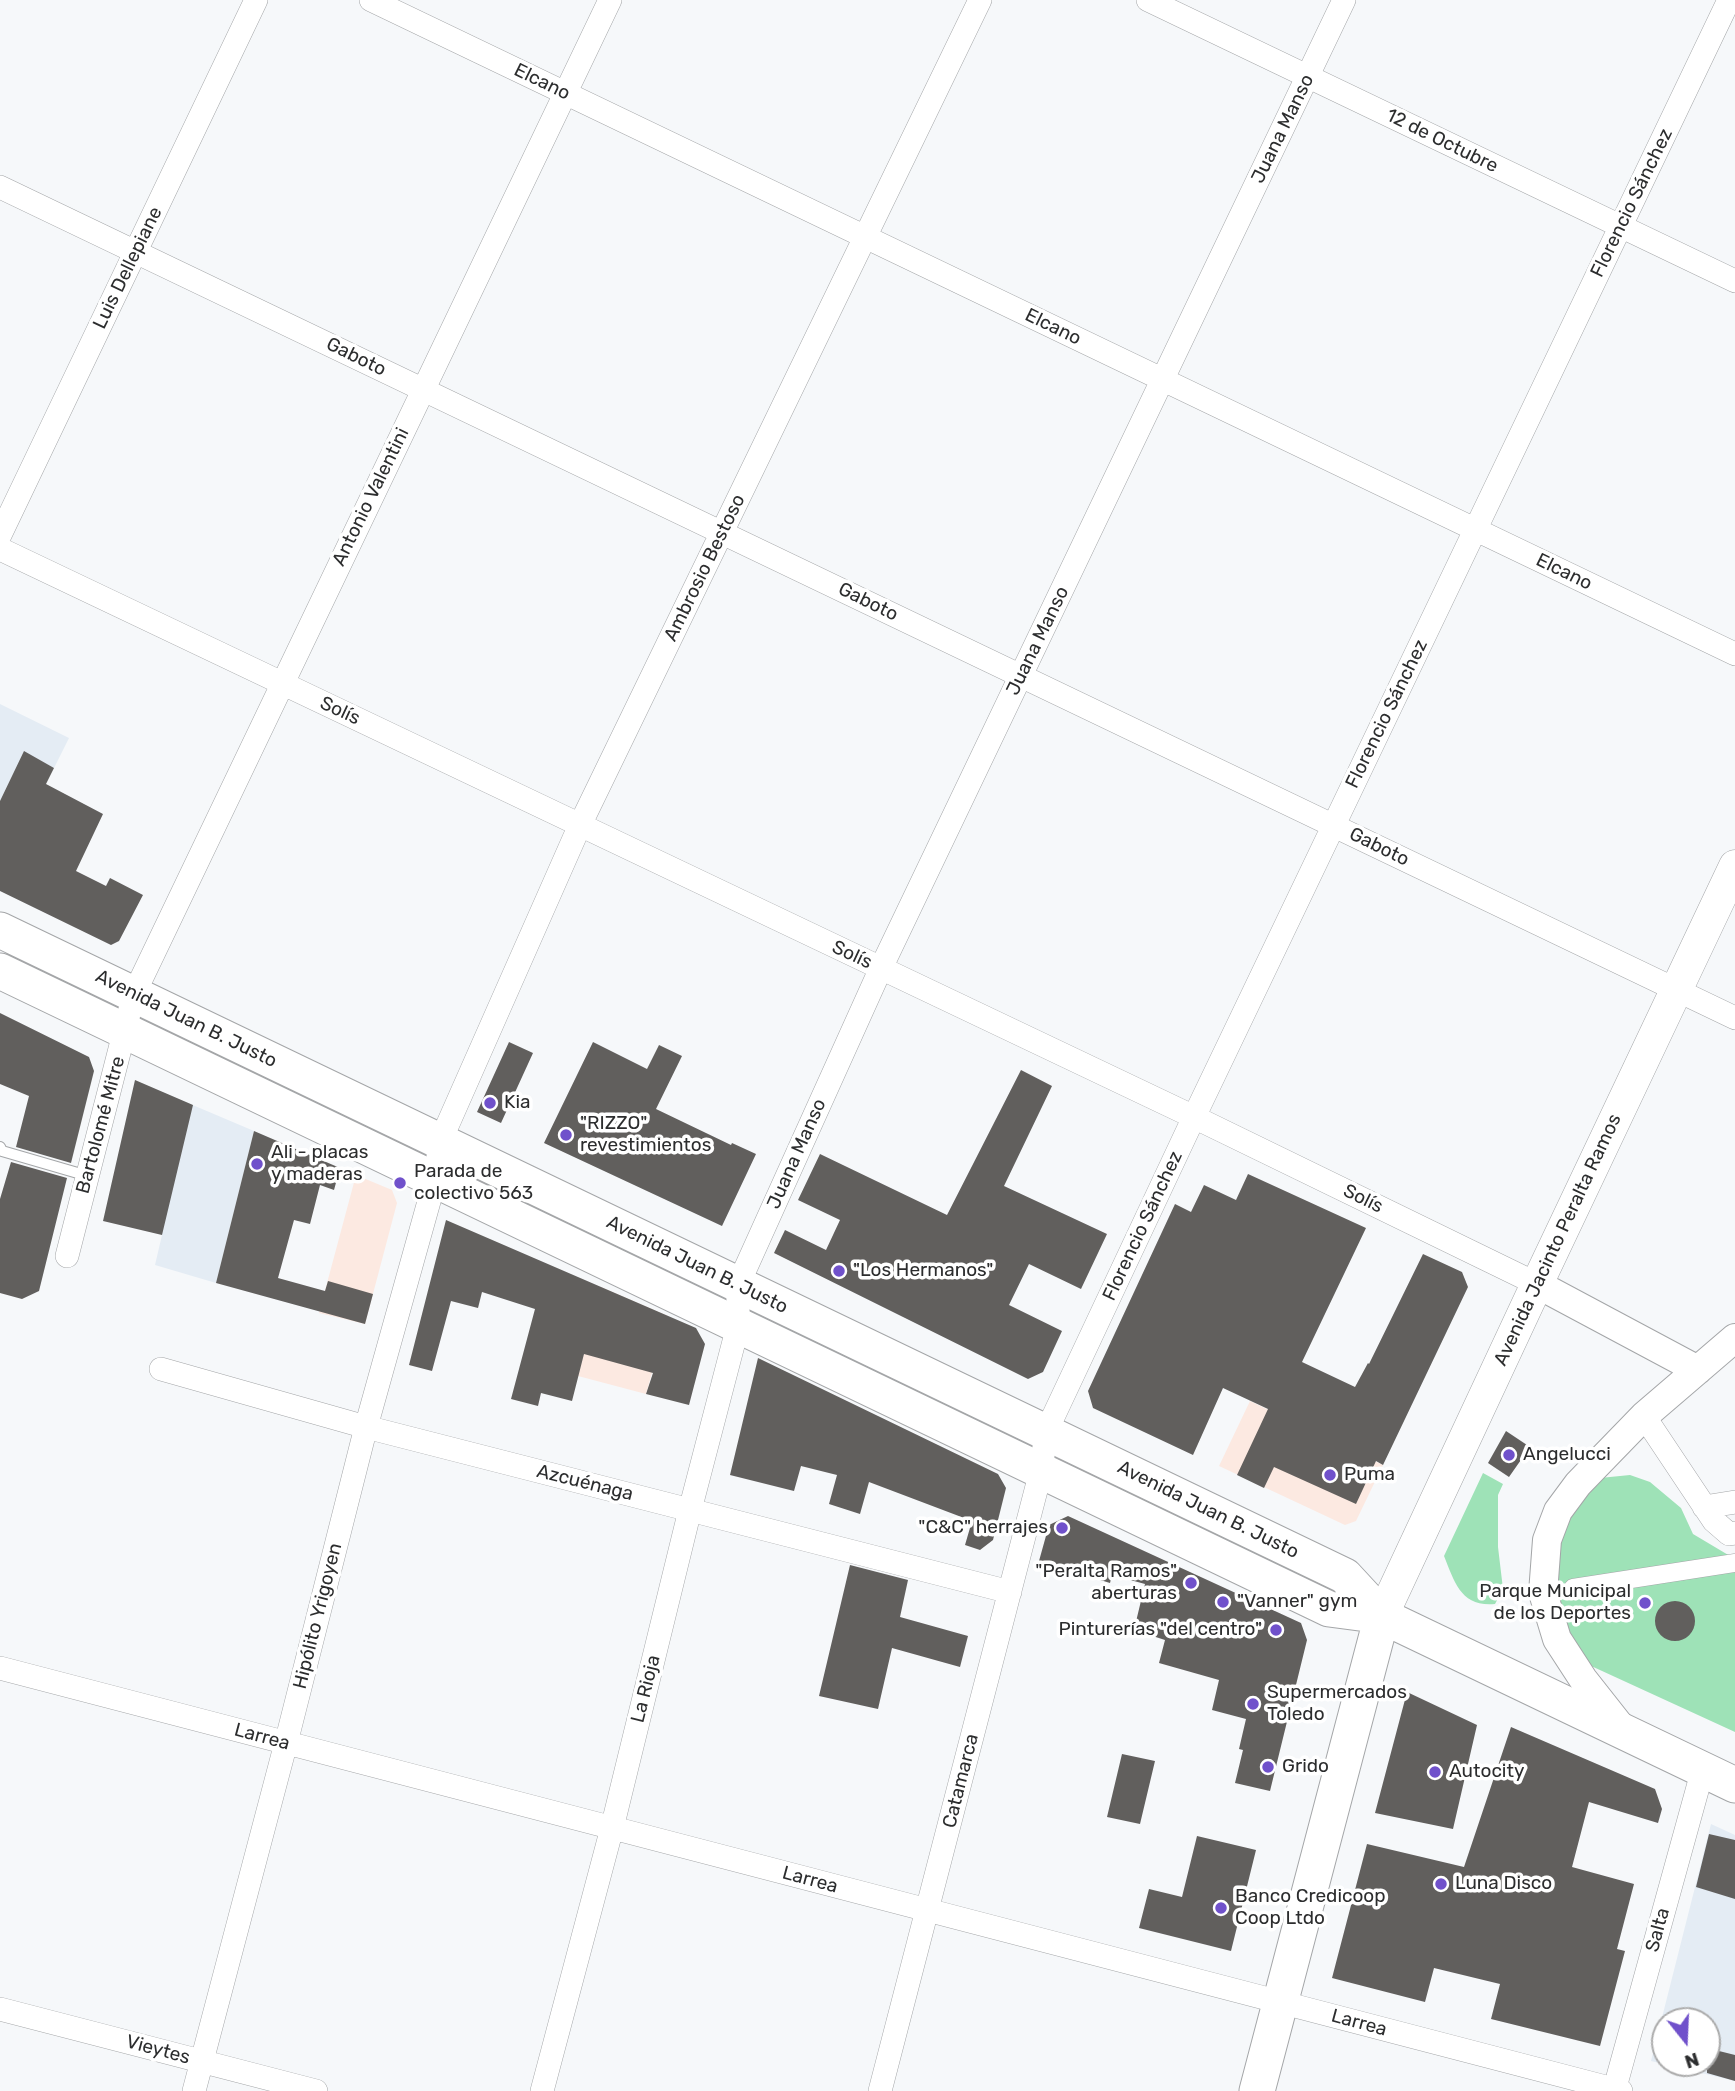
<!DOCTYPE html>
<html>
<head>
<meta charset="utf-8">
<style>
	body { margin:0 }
	#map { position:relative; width:1735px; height:2091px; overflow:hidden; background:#f6f8fa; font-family:Rubik,sans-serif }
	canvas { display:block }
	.north { position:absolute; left:1651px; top:2007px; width:70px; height:70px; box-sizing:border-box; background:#fff; border:2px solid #ababab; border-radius:50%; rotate:162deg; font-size:19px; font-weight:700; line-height:28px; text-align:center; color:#2c2d2e }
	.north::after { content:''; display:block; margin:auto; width:24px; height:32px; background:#7051cb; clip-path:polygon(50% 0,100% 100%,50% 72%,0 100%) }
</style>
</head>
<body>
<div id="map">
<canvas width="1735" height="2091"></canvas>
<div class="north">N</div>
</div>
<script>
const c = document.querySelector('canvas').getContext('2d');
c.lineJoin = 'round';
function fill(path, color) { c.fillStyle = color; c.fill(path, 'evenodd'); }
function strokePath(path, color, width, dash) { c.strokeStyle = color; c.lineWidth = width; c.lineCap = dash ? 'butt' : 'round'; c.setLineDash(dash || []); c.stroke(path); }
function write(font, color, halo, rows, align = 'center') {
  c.font = font + ' Rubik,sans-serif'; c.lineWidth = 7; c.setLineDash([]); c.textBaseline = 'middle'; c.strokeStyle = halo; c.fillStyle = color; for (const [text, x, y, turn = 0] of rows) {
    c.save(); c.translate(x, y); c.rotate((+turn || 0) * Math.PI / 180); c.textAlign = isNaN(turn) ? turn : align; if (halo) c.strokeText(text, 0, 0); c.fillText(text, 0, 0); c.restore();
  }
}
fill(new Path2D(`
	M356,1175L392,1190L397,1203L365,1324L319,1313Z
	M601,1287L668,1316L646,1394L578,1376Z
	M1250,1401L1383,1465L1356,1521L1345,1525L1219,1466Z`), '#fce9e1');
fill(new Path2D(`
	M0,704L69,738L54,768L24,752L0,801Z
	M162,1092L254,1131L216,1283L155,1265L162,1235L149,1154Z
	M1711,1824L1735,1835V2081L1651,2061ZM1665,2021H1707V2063H1665Z`), '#e4ecf4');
fill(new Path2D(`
	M1483,1473L1503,1484L1498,1495V1547L1503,1589L1495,1604C1461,1607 1455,1583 1444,1556Z
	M1630,1475L1650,1482L1681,1508L1693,1534L1735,1559V1732L1589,1665L1561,1625L1548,1581L1558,1532L1600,1478Z`), '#9ee2b7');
fill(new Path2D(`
	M24,751L54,768L46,784L103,814L76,871L106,886L110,878L143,895L119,941L111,945L0,891V801Z
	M0,1013L89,1057L94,1071L71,1163L16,1147L29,1096L0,1084Z
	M509,1042L533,1053L501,1123L477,1112Z
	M593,1042L647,1069L659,1045L682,1056L656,1109L731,1145L732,1143L756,1154L722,1226L544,1143Z
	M1021,1070L1052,1086L1004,1186L1107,1234L1081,1289L1029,1264L1009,1305L1062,1331L1043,1372L1028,1379L774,1253L785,1230L826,1250L840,1220L798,1200L820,1154L947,1215Z
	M135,1080L193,1105L162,1235L103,1221Z
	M254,1131L340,1168L334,1190L320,1185L310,1224L294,1220L278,1278L325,1291L328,1281L373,1294L365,1324L216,1283Z
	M11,1162L67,1178L39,1291L22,1299L0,1293V1199Z
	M1248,1174L1366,1228L1302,1362L1355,1387L1368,1363L1369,1364L1423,1254L1462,1272L1468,1287L1383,1465L1376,1461L1356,1504L1274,1467L1264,1488L1237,1475L1268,1409L1223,1388L1193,1455L1093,1408L1088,1391L1175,1204L1191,1212L1204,1185L1236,1200Z
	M446,1220L696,1328L705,1344L689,1405L646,1394L653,1373L584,1354L572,1401L541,1393L538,1406L511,1399L535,1309L482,1292L478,1308L451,1301L432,1371L409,1365Z
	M758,1358L998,1474L1006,1488L993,1540L980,1550L965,1545L972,1521L869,1482L860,1514L829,1504L837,1475L801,1466L794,1491L730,1475Z
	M1506,1431L1530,1447L1509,1477L1488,1463Z
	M1068,1516L1301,1623L1307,1640L1270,1791L1235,1783L1243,1750L1239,1749L1246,1719L1212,1710L1219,1680L1159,1663L1165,1640L1134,1630L1145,1584L1112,1575L1110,1583L1039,1561L1049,1525Z
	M850,1565L908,1580L900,1617L968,1636L960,1667L892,1648L878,1709L819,1696Z
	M1655 1621a20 20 0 1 1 40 0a20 20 0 1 1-40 0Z
	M1407,1692L1477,1725L1453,1829L1375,1813Z
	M1511,1727L1655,1789L1662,1809L1658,1823L1589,1802L1572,1867L1634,1884L1617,1949L1625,1951L1600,2046L1491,2019L1500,1984L1434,1968L1425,2002L1332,1978L1367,1844L1464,1867Z
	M1122,1754L1155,1761L1140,1824L1107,1817Z
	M1709,1834L1735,1840V1899L1696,1887Z
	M1197,1836L1256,1850L1231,1951L1139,1928L1149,1889L1182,1897Z
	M1707,2048L1735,2055V2081L1707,2073Z`), '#615f5d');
const service = new Path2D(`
	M0,1147L2,1151L88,1176`);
const pedestrian = new Path2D(`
	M1573,1588L1735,1563`);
const minor = new Path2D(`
	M371,0L1735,654
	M1148,0L1735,281
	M0,187L1735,1018
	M0,535L256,0
	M0,549L1194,1117L1537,1284
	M67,1256L134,994L610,0
	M161,1369L366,1427L1010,1592
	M1644,1416L1714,1521L1729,1534L1735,1533
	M1704,1507L1735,1502
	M0,1668L1621,2091
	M0,2009L316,2091
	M194,2091L286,1743L366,1427L435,1180L440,1142L580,825L980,0
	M542,2091L612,1828L690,1510L738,1326V1285L881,968L1344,0
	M880,2091L1041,1471L1046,1432L1194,1117L1729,0
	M1614,2091L1703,1769`);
const tertiary = new Path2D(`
	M1537,1284L1698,1370
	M1624,1731L1583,1679L1557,1639L1543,1593L1547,1540L1558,1511L1578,1484L1644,1416L1735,1338`);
const secondary = new Path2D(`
	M1382,1616L1537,1284L1735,866`);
const primary = new Path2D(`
	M0,930L1345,1576L1382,1616
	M0,971L1329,1609L1382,1616L1735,1785
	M1257,2091L1382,1616`);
strokePath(service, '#a4a6a8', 12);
strokePath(pedestrian, '#a4a6a8', 19);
strokePath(minor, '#a4a6a8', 24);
strokePath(tertiary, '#a4a6a8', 30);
strokePath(secondary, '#a4a6a8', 33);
strokePath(primary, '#a4a6a8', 37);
strokePath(service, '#fff', 10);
strokePath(pedestrian, '#fff', 18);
strokePath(minor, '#fff', 23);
strokePath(tertiary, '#fff', 28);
strokePath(secondary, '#fff', 32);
strokePath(primary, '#fff', 35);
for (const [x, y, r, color] of [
	[490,1103,7,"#7051cb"],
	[566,1135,7,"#7051cb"],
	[257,1164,7,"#7051cb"],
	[400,1183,7,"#7051cb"],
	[839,1271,7,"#7051cb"],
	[1509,1455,7,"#7051cb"],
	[1330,1475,7,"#7051cb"],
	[1062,1528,7,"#7051cb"],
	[1191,1583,7,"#7051cb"],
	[1223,1602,7,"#7051cb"],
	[1645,1603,7,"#7051cb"],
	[1276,1630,7,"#7051cb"],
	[1253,1704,7,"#7051cb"],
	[1268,1767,7,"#7051cb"],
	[1435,1772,7,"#7051cb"],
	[1441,1884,7,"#7051cb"],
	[1221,1908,7,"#7051cb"]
]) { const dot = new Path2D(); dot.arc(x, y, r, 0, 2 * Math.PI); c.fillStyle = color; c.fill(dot); strokePath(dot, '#fff', 2.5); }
write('19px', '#2c2d2e', '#fff', [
	["Elcano",542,82,26],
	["Juana Manso",1283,129,-64],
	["12 de Octubre",1442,141,26],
	["Florencio Sánchez",1632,203,-64],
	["Luis Dellepiane",128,268,-64],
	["Elcano",1053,327,26],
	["Gaboto",356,357,26],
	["Antonio Valentini",371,497,-64],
	["Ambrosio Bestoso",705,568,-64],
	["Elcano",1564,572,26],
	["Gaboto",868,602,26],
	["Juana Manso",1038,641,-64],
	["Solís",340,711,25],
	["Florencio Sánchez",1387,714,-64],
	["Gaboto",1379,847,26],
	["Solís",852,955,25],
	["Avenida Juan B. Justo",186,1019,26],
	["Bartolomé Mitre",101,1125,-75],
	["Juana Manso",797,1154,-66],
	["Solís",1363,1199,26],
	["Florencio Sánchez",1143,1226,-65],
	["Avenida Jacinto Peralta Ramos",1558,1240,-65],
	["Avenida Juan B. Justo",697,1265,26],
	["Azcuénaga",585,1483,14],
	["Avenida Juan B. Justo",1208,1510,26],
	["Hipólito Yrigoyen",318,1616,-76],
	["La Rioja",646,1689,-76],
	["Larrea",262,1737,15],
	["Catamarca",961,1781,-76],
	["Larrea",810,1880,15],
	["Salta",1658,1930,-75],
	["Larrea",1359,2023,15],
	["Vieytes",158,2050,15]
]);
write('19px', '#2c2d2e', '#fff', [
	["Kia",504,1103],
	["\"RIZZO\"",580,1124],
	["revestimientos",580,1146],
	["Ali - placas",271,1153],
	["y maderas",271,1175],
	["Parada de",414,1172],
	["colectivo 563",414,1194],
	["\"Los Hermanos\"",853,1271],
	["Angelucci",1523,1455],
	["Puma",1344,1475],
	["\"C&C\" herrajes",1048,1528,"right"],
	["\"Peralta Ramos\"",1177,1572,"right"],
	["aberturas",1177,1594,"right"],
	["Parque Municipal",1631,1592,"right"],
	["de los Deportes",1631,1614,"right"],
	["\"Vanner\" gym",1237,1602],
	["Pinturerías \"del centro\"",1262,1630,"right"],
	["Supermercados",1267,1693],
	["Toledo",1267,1715],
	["Grido",1282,1767],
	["Autocity",1449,1772],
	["Luna Disco",1455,1884],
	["Banco Credicoop",1235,1897],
	["Coop Ltdo",1235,1919]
], 'left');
</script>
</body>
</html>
